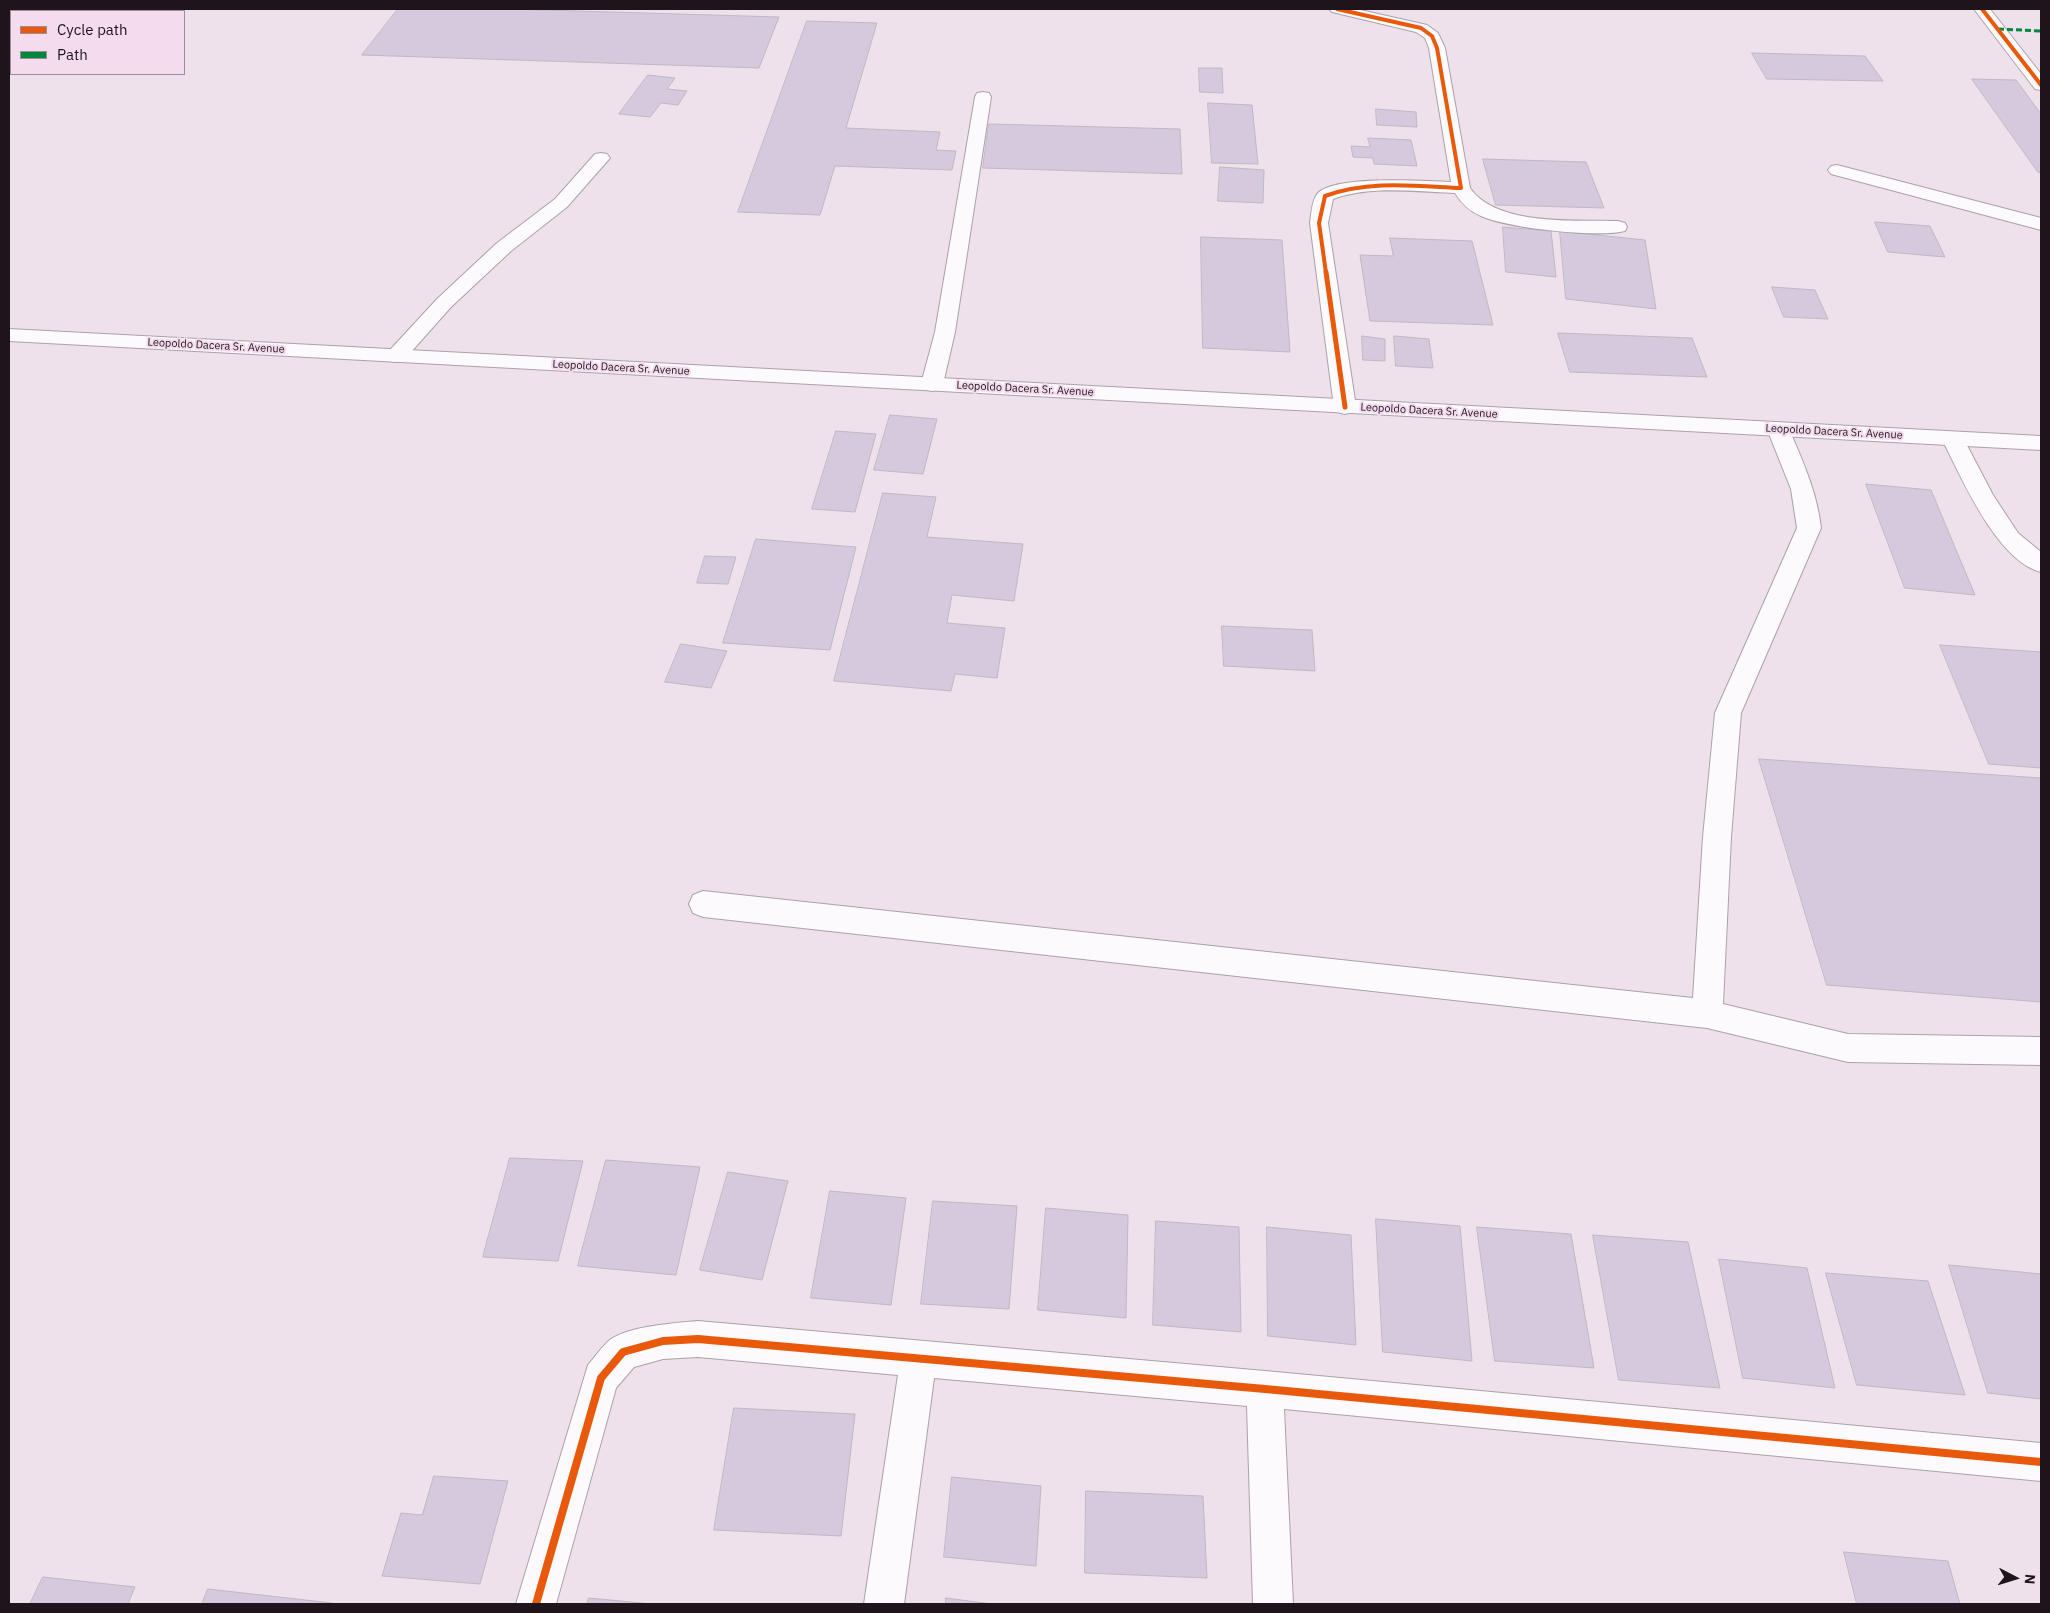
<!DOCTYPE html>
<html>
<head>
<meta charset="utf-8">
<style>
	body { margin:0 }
	#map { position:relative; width:2050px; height:1613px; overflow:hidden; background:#eee1eb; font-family:"IBM Plex Sans",sans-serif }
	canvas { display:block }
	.frame { position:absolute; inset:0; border:10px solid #1d151b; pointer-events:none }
	.legend { position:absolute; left:10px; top:10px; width:175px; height:65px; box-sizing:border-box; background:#f4dbee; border:1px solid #9e8c9a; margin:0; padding:6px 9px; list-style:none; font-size:15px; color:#1d151b }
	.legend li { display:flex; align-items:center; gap:10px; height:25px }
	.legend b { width:25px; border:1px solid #9e8c9a }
	.north { position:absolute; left:1990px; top:1553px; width:50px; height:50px; -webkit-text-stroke:4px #f4dbee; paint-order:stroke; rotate:95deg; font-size:14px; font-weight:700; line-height:20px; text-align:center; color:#1d151b }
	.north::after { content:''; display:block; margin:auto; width:18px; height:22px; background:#1d151b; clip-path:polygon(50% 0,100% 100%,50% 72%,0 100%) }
</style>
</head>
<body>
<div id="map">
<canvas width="2050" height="1613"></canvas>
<div class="frame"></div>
<ul class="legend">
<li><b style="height:6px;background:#e8590c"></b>Cycle path</li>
<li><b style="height:6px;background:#00873e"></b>Path</li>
</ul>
<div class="north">N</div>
</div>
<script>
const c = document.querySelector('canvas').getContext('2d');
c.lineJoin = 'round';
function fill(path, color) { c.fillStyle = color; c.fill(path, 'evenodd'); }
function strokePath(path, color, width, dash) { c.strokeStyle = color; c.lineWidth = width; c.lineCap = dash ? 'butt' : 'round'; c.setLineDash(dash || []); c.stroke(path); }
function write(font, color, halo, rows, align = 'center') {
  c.font = font + ' "IBM Plex Sans",sans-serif'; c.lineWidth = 4; c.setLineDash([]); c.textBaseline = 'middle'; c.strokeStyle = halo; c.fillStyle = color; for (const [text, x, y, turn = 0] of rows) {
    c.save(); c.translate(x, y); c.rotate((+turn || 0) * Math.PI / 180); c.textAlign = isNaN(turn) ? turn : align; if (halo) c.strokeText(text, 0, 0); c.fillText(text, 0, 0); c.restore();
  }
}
const building = new Path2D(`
	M398,9H511L779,17L759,68L362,55Z
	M807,21L877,23L846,128L940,132L936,150L956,151L952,170L835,166L820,215L738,212Z
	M1752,53L1865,56L1883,81L1767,79Z
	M1199,68H1222L1223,93L1200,92Z
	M648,75L675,78L667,89L687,91L678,105L661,103L650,117L619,114Z
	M1972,79L2016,80L2041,114V173L2038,172Z
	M1208,103L1252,105L1258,164L1212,163Z
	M1376,109L1416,112L1417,127L1377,125Z
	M989,124L1180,129L1182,174L983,168Z
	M1368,138L1411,140L1417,166L1374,164L1373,158L1353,157L1351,146L1370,147Z
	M1483,159L1586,162L1604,208L1496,205Z
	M1220,167L1264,170L1263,203L1218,201Z
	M1875,222L1930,226L1945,257L1888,252Z
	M1503,227L1551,231L1556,277L1506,272Z
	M1560,231L1645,240L1656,309L1566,299Z
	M1201,237L1282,240L1290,352L1203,348Z
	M1390,238L1472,241L1493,325L1370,321L1360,255L1393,256Z
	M1772,287L1815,290L1828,319L1784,317Z
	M1558,333L1692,338L1707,377L1570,372Z
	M1362,336L1385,339V361L1363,360Z
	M1394,336L1429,339L1433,368L1396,366Z
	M890,415L937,419L923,474L874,470Z
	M836,431L876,434L855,512L812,509Z
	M1866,484L1931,490L1975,595L1905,588Z
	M883,493L936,497L927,537L1023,544L1014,601L952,595L947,623L1005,628L997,678L955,674L951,691L834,681Z
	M756,539L856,547L830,650L723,643Z
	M705,556L736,557L728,584L697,583Z
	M1222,626L1312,630L1315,671L1224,666Z
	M681,644L727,651L711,688L665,682Z
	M1940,645L2041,652V768L1989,764Z
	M1759,759L2041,778V1002L1827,985Z
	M510,1158L583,1161L558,1261L483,1257Z
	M606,1160L700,1167L676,1275L578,1266Z
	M728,1172L788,1181L762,1280L700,1270Z
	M830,1191L906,1198L891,1305L811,1298Z
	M933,1201L1017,1206L1009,1309L921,1304Z
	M1046,1208L1128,1215L1126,1318L1038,1310Z
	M1376,1219L1460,1226L1472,1361L1383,1352Z
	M1156,1221L1239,1227L1241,1332L1153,1325Z
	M1267,1227L1351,1235L1356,1345L1268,1336Z
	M1477,1227L1571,1234L1594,1368L1495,1361Z
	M1593,1235L1688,1242L1720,1388L1619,1380Z
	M1719,1259L1807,1268L1835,1388L1743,1378Z
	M1949,1265L2041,1274V1399L1988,1393Z
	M1826,1273L1928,1281L1965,1395L1857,1385Z
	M734,1408L855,1414L841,1536L714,1530Z
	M434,1476L508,1481L480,1584L382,1576L401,1513L422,1515Z
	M952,1477L1041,1486L1036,1566L944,1557Z
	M1086,1491L1203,1496L1207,1578L1085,1573Z
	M1844,1552L1948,1561L1960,1604H1857Z
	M43,1577L135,1587L128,1604H30Z
	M208,1589L332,1603V1604H202Z
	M589,1598L652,1604H587Z
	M946,1598L992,1604H946Z`);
fill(building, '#d5c9de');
strokePath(building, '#bfb8c1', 1);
const lane = new Path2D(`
	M983,92L989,93L991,97L955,332L943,384L939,389L932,391L925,389L921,384L935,332L975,97L977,93Z
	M601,153L607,154L610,158L567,207L511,251L451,307L403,361L396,362L389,361L386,356L389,351L437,299L497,243L555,199L595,154Z
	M1837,165L2041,218V230L1831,174L1828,170L1831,166Z
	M1778,422L1786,424L1789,429C1803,462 1817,492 1821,528L1741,713L1731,837L1723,1004L1848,1034L2041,1037V1065L1848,1062L1707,1028L703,917L693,913L689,904L693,895L703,891L1693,998L1703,837L1715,713L1797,528L1791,489L1767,429L1770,424Z
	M1953,432L1961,434L1993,495L2018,533L2041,552V572C1997,561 1961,477 1942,439L1945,434Z`);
const street = new Path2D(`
	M1329,9H1356L1427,25L1438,33L1445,48L1470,188C1496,226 1576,220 1618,221L1625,223L1627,227L1625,231C1597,238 1507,228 1481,216C1469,211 1462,204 1455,193C1415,192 1372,185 1333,199L1328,223L1356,407L1353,412L1345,414L1337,412L1334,407L1310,223C1311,215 1312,199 1318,193C1336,175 1425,181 1451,182L1429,48L1425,38L1416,32L1332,12Z
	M698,1321L1265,1371L2041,1443V1481L1284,1409L1293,1604H1253L1247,1406L934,1378L904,1604H864L898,1375L698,1357L663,1359L634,1367L616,1388L556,1604H516L588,1365C595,1357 603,1345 611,1339C631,1326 674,1323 698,1321Z`);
const secondary = new Path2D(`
	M1974,9H1990L2041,74V90L2035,89Z
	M9,329L2041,436V450L9,341Z`);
strokePath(lane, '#aba1a9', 2);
strokePath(street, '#aba1a9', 2);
strokePath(secondary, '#aba1a9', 2);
fill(lane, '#fcfafc');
fill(street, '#fcfafc');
fill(secondary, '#fcfafc');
strokePath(new Path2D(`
	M1998,29L2041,31`), '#00873e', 3, [6, 3]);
strokePath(new Path2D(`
	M1982,9L2041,85
	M1326,273L1319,223L1325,196C1369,180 1415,186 1461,188L1437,48L1432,36L1421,28L1337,9`), '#e8590c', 4);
strokePath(new Path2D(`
	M1326,272L1345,407`), '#e8590c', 5);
strokePath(new Path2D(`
	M536,1604L601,1378L623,1352L663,1341L698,1339L1265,1389L2041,1462`), '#e8590c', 8);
write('11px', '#1d151b', '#f4dbee', [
	["Leopoldo Dacera Sr. Avenue",216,346,3],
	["Leopoldo Dacera Sr. Avenue",621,368,3],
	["Leopoldo Dacera Sr. Avenue",1025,389,3],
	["Leopoldo Dacera Sr. Avenue",1429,411,3],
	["Leopoldo Dacera Sr. Avenue",1834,432,3]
]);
</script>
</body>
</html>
